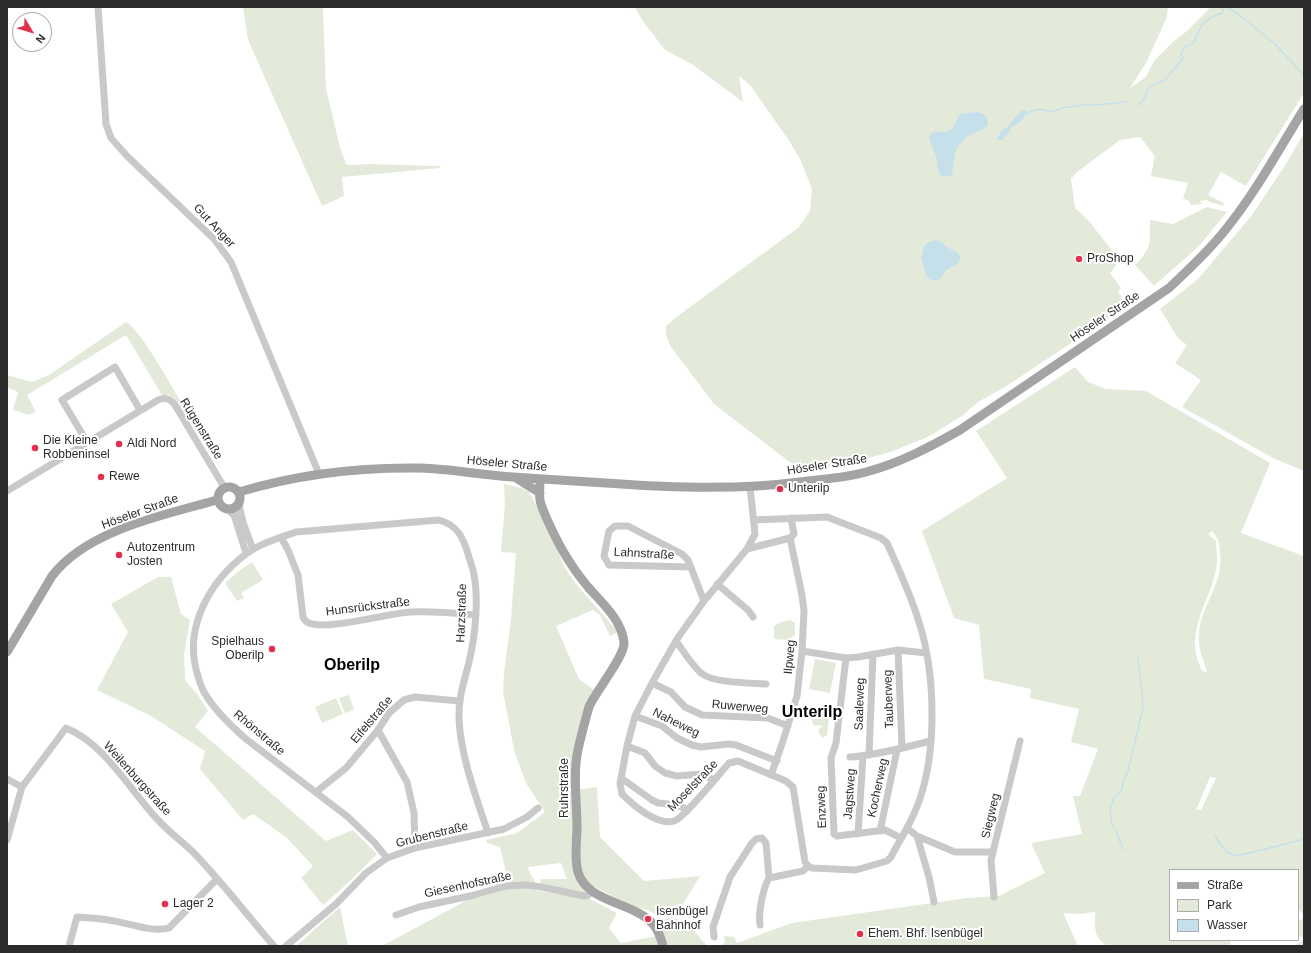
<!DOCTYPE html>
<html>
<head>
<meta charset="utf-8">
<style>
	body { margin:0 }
	#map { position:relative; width:1311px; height:953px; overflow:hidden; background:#fff; font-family:Helvetica,sans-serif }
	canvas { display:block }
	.frame { position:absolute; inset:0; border:8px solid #2c2c2c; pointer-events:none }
	.legend { position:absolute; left:1169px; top:869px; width:130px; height:72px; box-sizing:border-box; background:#fff; border:1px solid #ababab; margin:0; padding:5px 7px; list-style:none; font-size:12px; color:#2c2c2c }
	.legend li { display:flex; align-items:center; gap:8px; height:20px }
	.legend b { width:20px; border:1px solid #ababab }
	.north { position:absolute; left:12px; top:12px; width:40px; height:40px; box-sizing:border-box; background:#fff; border:1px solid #ababab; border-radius:50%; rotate:128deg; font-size:11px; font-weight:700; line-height:16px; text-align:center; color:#2c2c2c }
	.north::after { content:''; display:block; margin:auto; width:14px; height:18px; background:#e32f4e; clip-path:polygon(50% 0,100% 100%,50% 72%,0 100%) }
</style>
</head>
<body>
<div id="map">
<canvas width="1311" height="953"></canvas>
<div class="frame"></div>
<ul class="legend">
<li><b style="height:5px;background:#a4a4a4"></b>Straße</li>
<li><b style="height:11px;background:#e4eada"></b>Park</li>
<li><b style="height:11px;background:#c5e0ea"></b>Wasser</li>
</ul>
<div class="north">N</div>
</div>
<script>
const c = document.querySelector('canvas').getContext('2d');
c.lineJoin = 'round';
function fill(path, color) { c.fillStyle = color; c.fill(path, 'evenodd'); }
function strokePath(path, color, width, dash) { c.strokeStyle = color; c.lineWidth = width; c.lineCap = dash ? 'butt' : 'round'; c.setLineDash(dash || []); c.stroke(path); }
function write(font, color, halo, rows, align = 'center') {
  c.font = font + ' Helvetica,sans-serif'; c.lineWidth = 4; c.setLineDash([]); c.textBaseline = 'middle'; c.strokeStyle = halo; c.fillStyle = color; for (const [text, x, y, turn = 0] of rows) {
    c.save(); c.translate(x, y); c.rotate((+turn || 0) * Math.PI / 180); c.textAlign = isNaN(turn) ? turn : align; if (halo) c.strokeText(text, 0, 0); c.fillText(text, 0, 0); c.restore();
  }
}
fill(new Path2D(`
	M243,7H323L326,89L340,147L346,164L351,165L368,164L439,166L441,168L342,177L344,196L322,206L248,40Z
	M635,7H1168L1167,17L1146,63L1130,88L1146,77L1154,61L1173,42L1187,31L1211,7H1304V93L1246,186L1221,172L1208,195L1224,203L1223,206L1210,202L1207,200L1200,201L1202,204L1191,205L1188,200L1183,199L1188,183L1151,176L1155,156L1140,137L1120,140L1077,172L1071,179L1075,208L1087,219L1120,260L1110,273L1121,288L1118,291L1127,306L1005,387L978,402L963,415L930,436L893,451L849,464L800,470L714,404L671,347L666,335V326L679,315L798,228L810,211L812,189L801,161L790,142L750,85L739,76L743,102L693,65L665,50L642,20Z
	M1304,133V471L1273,458L1182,407L1201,380L1175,363L1187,345L1178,338L1160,309L1198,279L1252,215L1284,167Z
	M1207,207L1227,212L1199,246L1154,286L1135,265C1152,248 1150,243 1150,220L1173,224Z
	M126,322C141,329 180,401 191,419L194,427L174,398L169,395H162L126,335L27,395L36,412L29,415L13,410L18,392L7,387V375L32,382L49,375Z
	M1075,367L1088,382L1106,389L1146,391L1270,463L1241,533L1304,556V915L1298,909V870H1170V940H1230L1231,946H1107C1092,935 1096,929 1095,912L1078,914L1063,913L1078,946H721L725,942L724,936L734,937L737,943L792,923L967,898L999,896L1045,873L1031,843L1082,834L1073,796H1080L1098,749L1071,742L1079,709L1030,698L1031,689L984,679L979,625L954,618L922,531L1007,478L976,431ZM1212,531C1219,539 1219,543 1220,553C1224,584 1201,605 1199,633C1198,650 1203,658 1207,672L1202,671C1200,666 1197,660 1196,654C1190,621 1214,594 1217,563C1218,556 1216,548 1216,541L1208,534ZM1210,777L1216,778L1201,810H1196Z
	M504,484C513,486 522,487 529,492L545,521L565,568L576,584L618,632L610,636L600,615L593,610L556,626L579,679L597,692L576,765L570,791L597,787L600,837L644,881L700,876L680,909L657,915C649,910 642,909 633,906C619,901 607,893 594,886L590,899L617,913L609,928L621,943L657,936L659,946H382L497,884L571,896L539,889L541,879H567L561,863L527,867L536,884H509L500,847L487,843L486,840L517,833L545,812L526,783L514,750L503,692L504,673L511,619L516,553L501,552L505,505Z
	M252,562L263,580L241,593L244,598L237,601L225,583L239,571Z
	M158,577H171L181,614L190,620L184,654L185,680L197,694L208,711L195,727L326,841L353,830L377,854L349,882L323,905L301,878L313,866L286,837L253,814L243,820L200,769L205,751L151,716L97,690L128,632L111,604Z
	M790,620L795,623V635L788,640L774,639V626L781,622Z
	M815,659L836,663L830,693L809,689Z
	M349,695L354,710L345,713L339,698Z
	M336,698L343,714L322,723L315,707Z
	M821,711L827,714L829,717L827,735L822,738L818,730L822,726L821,725L814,726L811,718L813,714Z
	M340,907L348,946H297V945Z
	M672,917C687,921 697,934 707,946H668L659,924L663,920Z
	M1304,918V946H1294L1304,939L1298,934V921Z`), '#e4eada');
fill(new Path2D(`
	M1025,110L1027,111V113L1020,122L1010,128V131L1003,140H998L997,139L1002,130L1009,126L1012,121L1021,111Z
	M976,112C984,113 989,117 988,125L983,129L968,136L958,146L955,154L952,175C936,182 938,166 936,156C934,150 931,145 929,138C932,127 941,134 949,131C955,128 956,119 960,114Z
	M935,240C944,241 946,249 956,251L961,258L956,265L946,270L941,278L936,281L929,279L927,277L921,258L924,247L927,243Z`), '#c5e0ea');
strokePath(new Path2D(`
	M1227,7L1238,14L1274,43L1304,75
	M1138,106L1146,96L1147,90L1153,85L1165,80L1183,58L1181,53L1186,46L1193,44C1201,26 1202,19 1222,13L1224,7
	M1027,113L1040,109L1051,112L1062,108L1083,105H1095L1126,102
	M1215,836L1226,852L1237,856L1286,844L1304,839
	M1123,850L1117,833L1112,824L1110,809L1114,798L1121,792L1123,783L1128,771L1143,708L1142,694L1138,658`), '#c5e0ea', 1.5);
strokePath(new Path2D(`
	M98,7L106,124L111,138L127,156L214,239L231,262L319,474
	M87,442L62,400L115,367L140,410
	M750,487L755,534L747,549L704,601L677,639L652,683L635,716L627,746L620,784L622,794C633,805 657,826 674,821C683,819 720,773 729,763L738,761L786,781L793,787L805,862L808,866L812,868L856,870L887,861L891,857C899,841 910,825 916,809C938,756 936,673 918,619C910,593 898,568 887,543L881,538L827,517L754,520
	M7,491L158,400C165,397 171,399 175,405L224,487
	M239,501C240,518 247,533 253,549
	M227,509L234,515L246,553
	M281,537L288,550L298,575L303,617C304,619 305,621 307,622C322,632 389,613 410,612C432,611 454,613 475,615
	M747,549L790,538L794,534L791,518
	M690,567L609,565L604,556L609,531L615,526H628L682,554L688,560L704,601
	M717,584L748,610L753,617
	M676,641C684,652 691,664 701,673C712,683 751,683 766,684
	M898,650L902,748
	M802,651L846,658L858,657L898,650L926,653
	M846,658L836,743L831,758L834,834L837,836L885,830L901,838
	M652,683L671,692L685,707L702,715L768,718L788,726
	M635,716L662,726L677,738L692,745L701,747L729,744L736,745L777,761
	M378,730L407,782L414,813L415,848
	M627,746L645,753L655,766L665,773L677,776L701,774L714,780
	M869,755L873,654
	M850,757C877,755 904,748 930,741
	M771,775L782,744L797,696L802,651L804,611L802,595L790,538
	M621,778L652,800L658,803L677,805L688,810
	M7,779L22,787
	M316,792L346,768L378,730L389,713L404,700L415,697L459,701
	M907,828L917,836L955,852H993
	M880,831L897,750
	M858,834L863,756
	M917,836L929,877L934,902
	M7,840L22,787L66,728C104,743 130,790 157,819C168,831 181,841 193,852C222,882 247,915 274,946
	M387,858L374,842L348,817L246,739C230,725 214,710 204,692C200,685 198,677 196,669C185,625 211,580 246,554C261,543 279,538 296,532L439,520C457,525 463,537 468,554C470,561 473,568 474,575C479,599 475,638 469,662C464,682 458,699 459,719C461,758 476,796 488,833
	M769,878L803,871L808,866
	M994,897L991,860L1020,741
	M396,915L419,907L470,896L506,886L525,885L542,887L584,896L588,895L593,891
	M714,937L713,927L730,877L752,843L756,839L762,838L766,843L769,878C763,888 758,913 760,925
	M69,946L77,917C87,918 97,918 108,920C126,922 152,933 169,928L217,879
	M286,946L336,904L366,873L387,858L415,848L504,829L527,817L538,808`), '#c9c9c9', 7);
strokePath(new Path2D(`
	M516,478L540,493
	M540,479C540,486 539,493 540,500C541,506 544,512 546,517C558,544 569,564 588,587C602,603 621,619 624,642C626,655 595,692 589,707C587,713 586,719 584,725C581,738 577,750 576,763C574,784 577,806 577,827C577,841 574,858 578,872C587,903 634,902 653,924C659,931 661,938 663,946
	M218 498a11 11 0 1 1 22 0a11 11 0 1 1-22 0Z
	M239,492C298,474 359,467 421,468C451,469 482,475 513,477C539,479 565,480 590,482C660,487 731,491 800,482C822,479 845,478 866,472C900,463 930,447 960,430L1169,288C1189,269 1209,251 1226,229C1256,192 1279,149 1304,109
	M7,652L52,576C87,530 164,515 217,500`), '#a4a4a4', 9);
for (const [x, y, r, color] of [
	[1079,259,4,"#e32f4e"],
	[119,444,4,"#e32f4e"],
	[35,448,4,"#e32f4e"],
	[101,477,4,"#e32f4e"],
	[780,489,4,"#e32f4e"],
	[119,555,4,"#e32f4e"],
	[272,649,4,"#e32f4e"],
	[165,904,4,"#e32f4e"],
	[648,919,4,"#e32f4e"],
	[860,934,4,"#e32f4e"]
]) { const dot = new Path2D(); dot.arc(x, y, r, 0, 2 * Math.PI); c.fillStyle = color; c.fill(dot); strokePath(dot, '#fff', 1.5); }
write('12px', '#2c2c2c', '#fff', [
	["Gut Anger",214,226,47],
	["Höseler Straße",1105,317,-34],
	["Rügenstraße",201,429,58],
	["Höseler Straße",507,464,5],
	["Höseler Straße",827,465,-9],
	["Höseler Straße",140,512,-20],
	["Lahnstraße",644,554,3],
	["Hunsrückstraße",368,607,-7],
	["Harzstraße",462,613,-88],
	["Ilpweg",790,657,-85],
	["Tauberweg",889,699,-92],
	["Saaleweg",860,704,-88],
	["Ruwerweg",740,707,5],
	["Eifelstraße",372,720,-50],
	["Naheweg",676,723,26],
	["Rhönstraße",259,733,40],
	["Weilenburgstraße",137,779,48],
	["Moselstraße",693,786,-46],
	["Ruhrstraße",565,788,-90],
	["Kocherweg",878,788,-78],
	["Jagstweg",850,794,-86],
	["Enzweg",822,807,-92],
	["Siegweg",991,816,-77],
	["Grubenstraße",432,835,-14],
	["Giesenhofstraße",468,885,-12]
]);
write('12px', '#2c2c2c', '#fff', [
	["ProShop",1087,259],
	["Die Kleine",43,441],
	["Robbeninsel",43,455],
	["Aldi Nord",127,444],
	["Rewe",109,477],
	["Unterilp",788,489],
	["Autozentrum",127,548],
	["Josten",127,562],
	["Spielhaus",264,642,"right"],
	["Oberilp",264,656,"right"],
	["Lager 2",173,904],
	["Isenbügel",656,912],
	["Bahnhof",656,926],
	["Ehem. Bhf. Isenbügel",868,934]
], 'left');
write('bold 16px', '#000', '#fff', [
	["Oberilp",352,666],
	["Unterilp",812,713]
]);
</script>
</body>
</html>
